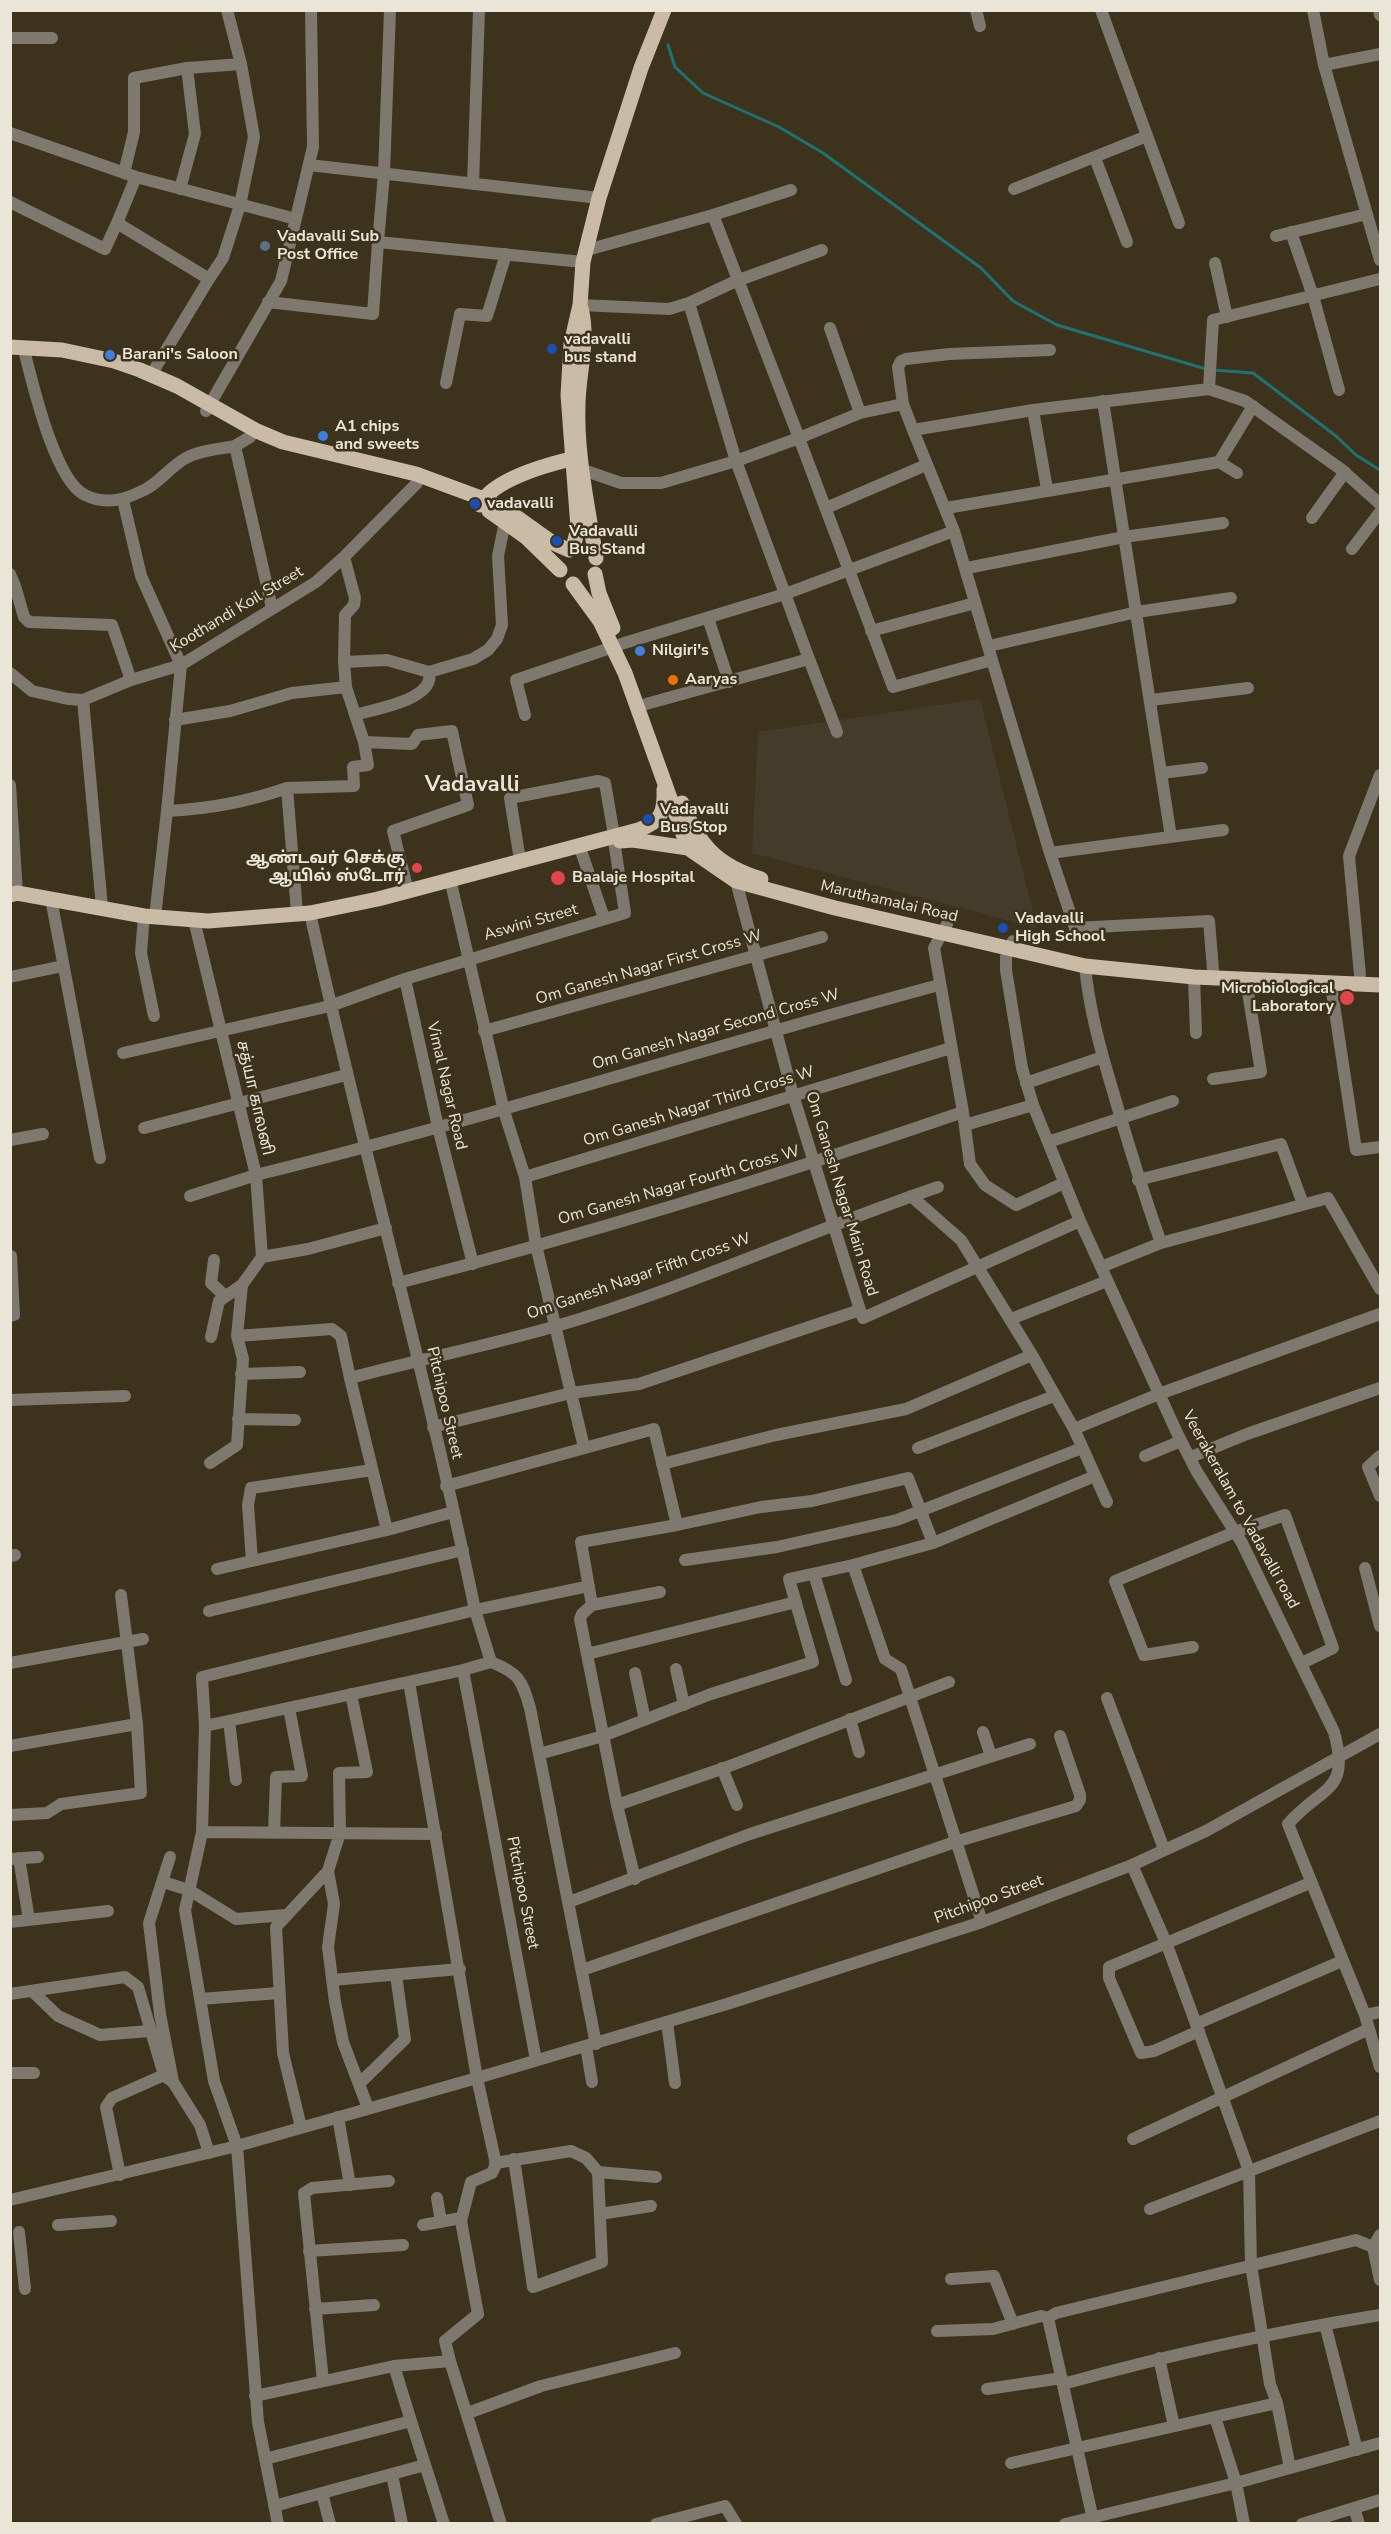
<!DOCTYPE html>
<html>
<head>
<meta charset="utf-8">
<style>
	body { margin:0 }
	#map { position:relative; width:1391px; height:2534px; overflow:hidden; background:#3d331c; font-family:"Nunito Sans",sans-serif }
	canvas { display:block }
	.frame { position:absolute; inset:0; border:12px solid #eae5d7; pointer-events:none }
</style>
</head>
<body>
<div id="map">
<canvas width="1391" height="2534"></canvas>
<div class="frame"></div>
</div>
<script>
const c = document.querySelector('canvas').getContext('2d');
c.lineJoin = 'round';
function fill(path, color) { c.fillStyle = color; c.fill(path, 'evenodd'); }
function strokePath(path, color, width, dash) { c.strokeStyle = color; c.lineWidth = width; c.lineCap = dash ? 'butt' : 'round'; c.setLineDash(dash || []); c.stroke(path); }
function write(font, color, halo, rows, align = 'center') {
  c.font = font + ' "Nunito Sans","Noto Sans Tamil",sans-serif'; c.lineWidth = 5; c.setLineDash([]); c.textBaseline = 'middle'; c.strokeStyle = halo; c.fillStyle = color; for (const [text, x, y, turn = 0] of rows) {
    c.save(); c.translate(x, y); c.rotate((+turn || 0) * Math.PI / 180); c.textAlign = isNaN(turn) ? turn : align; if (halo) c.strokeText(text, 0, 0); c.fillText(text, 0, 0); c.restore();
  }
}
fill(new Path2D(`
	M980,699L1037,928L752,853L758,732Z`), '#443b2a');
strokePath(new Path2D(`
	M668,45L675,67L703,93L779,127L823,153L981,268L1013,301L1057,325L1206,369
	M1213,370L1253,373L1336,436L1356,455L1380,470`), '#1e7274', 3);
strokePath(new Path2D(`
	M976,10L980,26
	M1101,10L1179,223
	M1313,10L1324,65L1380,260
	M1379,10L1380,15
	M10,38H52
	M1324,65L1380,54
	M10,133L136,177L296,219
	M1095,158L1127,242
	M309,165L599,198
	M124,173L134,132V78L187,68L241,64
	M136,177L117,223L209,279L223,258L240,205L254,137L241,64L227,10
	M473,184L479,10
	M180,189L195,134L187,68
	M1014,189L1147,136
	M10,202L105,249L117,223
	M713,215L791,190
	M1291,232L1313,296L1339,390
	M1276,236L1367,214
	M378,242L384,174L390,10
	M587,250L713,215L799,438L736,461L809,659L646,704
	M1215,263L1227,317
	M268,302L373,314L378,242L583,262
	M580,305L669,309L689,303
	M830,328L860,413
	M25,354C33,385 55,481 85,495C107,506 127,499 146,489C161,481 171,466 186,458C200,450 220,449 235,446
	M151,375L209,279
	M446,383L460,314L487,316L506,254
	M1209,389L1213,320L1380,279
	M1103,401L1171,837
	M903,404L898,367L901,361L906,359L949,354L1050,350
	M1033,410L1047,489
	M206,411L281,281L313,147L311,10
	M913,430L903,404L860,413L799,438L893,687L992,660L954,531
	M250,437L235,446L272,608
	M583,470L621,483H661L736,461L689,303L736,281L822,250
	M1237,473L1219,462L1253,406
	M123,500L141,576L181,665L167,811C209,809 247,802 287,788L297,913
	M826,508L926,465
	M946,508L1219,462
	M1312,518L1345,472
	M1352,549L1380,512
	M967,568L1124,537L1223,523
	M10,574L15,586
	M10,588L15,586L24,617L29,622L112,625L131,680
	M708,618L729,682
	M871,631L975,603
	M621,644L785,594L954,531L913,430L1033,410L1209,389L1245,401L1342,470L1380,504
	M989,646L1137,612L1231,598
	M809,659L837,732
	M992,660L1050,853L1075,928L1209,921L1213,970
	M344,662L345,615L354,605L355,598L344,557
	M10,673L32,691L68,699L83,700L131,680L181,665L316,582L344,557L417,483
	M83,700L102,907
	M1151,700L1248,688
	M355,715C374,709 436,700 429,672
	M525,715L516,680L613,647
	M175,720L230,711L292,693L346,687
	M1161,773L1202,768
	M10,785L17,893
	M287,788L354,786L353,767L368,765L364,742
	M579,845L604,918
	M1050,853L1223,830
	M520,860L510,798L598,781L605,783L614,835
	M408,891L393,831L468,805L452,731L418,735L412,744L364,742L346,687L344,662L387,660L429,672L473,659L488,650L497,639L502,625L498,556L505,522
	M51,899L100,1158
	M310,913C361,1146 427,1376 475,1610L491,1662L463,1670L536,2060
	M144,916L141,953L154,1016
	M155,917L167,811
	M194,920L256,1175C486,1119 711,1046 939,985
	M1013,941L1006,957V970L1022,1068L1033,1105L1080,1221L1178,1435L1197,1472L1242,1543L1334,1732C1351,1793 1322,1785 1288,1824L1365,2015L1380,2067
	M1085,966C1089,1008 1100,1048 1112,1088C1127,1140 1143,1192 1161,1243
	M1360,975L1349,856L1380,775
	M10,977L63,966
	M1194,977L1196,1033
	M1331,985L1356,1150L1380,1147
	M484,1031L822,937
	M123,1053L330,1006L405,979
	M1213,1079L1261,1072L1246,980
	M1026,1083L1103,1057
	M963,1112L970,1164L985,1185L1016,1205L1064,1183
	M965,1125L1033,1105
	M144,1128L346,1075
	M10,1140L43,1134
	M1048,1142L1173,1101
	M525,1177L951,1048
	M1138,1180L1281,1144L1303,1204
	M190,1196L256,1175L262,1257L242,1285L237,1336L243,1359L237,1445L210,1463
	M262,1257L308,1249L386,1228
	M214,1260L211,1283L225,1296
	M473,1264L438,1127L405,979L625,913L614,841
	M1101,1267L1161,1243L1328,1198L1380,1289
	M398,1283C588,1234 777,1176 963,1112L934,948L947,924
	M860,1310L863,1318L1080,1221
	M10,1316L14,1315L11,1256
	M1011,1319L1107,1281
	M237,1336L332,1329L341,1336L350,1378
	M211,1337L219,1301L242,1285
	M1032,1355L1074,1429L1159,1394L1380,1314
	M241,1374L300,1372
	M10,1400L125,1396
	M238,1419L295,1420
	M433,1427L571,1393L536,1245L525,1177L504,1111L450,879
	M1074,1429L1107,1502
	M584,1447L571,1393L639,1384L860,1310L793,1095L736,881
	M918,1448L1054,1396
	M1145,1456L1181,1441
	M1380,1456L1368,1467L1380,1496
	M1191,1457L1247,1434L1380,1388
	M662,1464L776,1435L906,1409L1032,1355L961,1240L911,1196
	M446,1486L654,1429L677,1525L761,1507L812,1501L908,1478L933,1543L853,1565L885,1659L901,1669L982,1922
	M453,1512L387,1530L350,1378C417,1360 486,1346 553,1327C684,1289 809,1231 938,1187
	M933,1543L1095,1476
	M10,1556L15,1555
	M685,1560L777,1547L897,1520L1082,1448
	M252,1561L248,1505L251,1488L372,1470
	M1365,1568L1380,1626
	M217,1569L387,1530
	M814,1574L846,1680
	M592,1605L660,1592
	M209,1611L463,1550
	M1193,1647L1144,1655L1115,1581L1235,1532L1285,1515L1333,1648L1302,1663
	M587,1654L796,1602
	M491,1662C519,1673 522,1680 530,1708L596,2044
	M10,1663L143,1639
	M676,1669L684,1705
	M635,1673L645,1720
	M409,1682L477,2078L496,2164L492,2173L471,2182L461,2221L478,2314L445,2341L450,2361
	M1107,1698L1164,1849
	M850,1719L859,1752
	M229,1721L236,1780
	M205,1726L463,1670
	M983,1732L991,1756
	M10,1746L137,1724
	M539,1754L603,1736L711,1694L813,1662L789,1579L853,1565
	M722,1768L737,1805
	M617,1805L580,1619L582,1614L592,1605L581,1542L677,1525
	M10,1815L47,1813L61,1804L141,1793L137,1724L121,1595
	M202,1832L436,1834
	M274,1833L276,1777L302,1776L289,1708
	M170,1857L149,1923L160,2014L173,2082
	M19,1858L29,1920
	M10,1859L38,1857
	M1132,1865L1167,1945L1196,2024L1342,1961
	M328,1871L334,1904L328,1947L335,2002L343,2042L368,2108
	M635,1879L617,1805L727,1767L949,1682
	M163,1882L189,1890L236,1919L286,1915
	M569,1902L750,1834L1030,1744
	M10,1922L108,1911
	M582,1970L955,1842L1076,1806L1080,1800V1795L1060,1736
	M332,1980L460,1969
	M32,1991L58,2016L100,2035L149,2031
	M10,1994L125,1977L138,1987L164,2075L112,2098L106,2107L120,2175
	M200,1999L279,1993
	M1365,2015L1380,2012
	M667,2022L675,2083
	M1196,2024L1249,2171L1251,2265L1270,2384L1277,2403L1290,2468
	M1199,2031L1154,2051L1141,2053L1109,1978V1967L1310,1883
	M586,2046L592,2082
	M10,2073H34
	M166,2077L173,2082L200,2125L209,2153
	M359,2084L405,2039L396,1975
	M338,2117L350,2185
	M301,2127L283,2053L276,1927L328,1871L340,1833L339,1773L367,1772L351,1694
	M1133,2139L1369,2029
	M495,2163L571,2151L586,2158L598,2172L602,2262L533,2287L514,2159
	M598,2172L656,2177
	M437,2198L441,2222
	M10,2200L237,2146L477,2078L727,2004L982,1922L1132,1865L1206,1831L1380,1734
	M1150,2209L1380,2121
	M600,2214L651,2206
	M58,2225L111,2221
	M423,2225L461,2218
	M19,2232L25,2289
	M1380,2235L1373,2247L1380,2280
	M309,2251L403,2245
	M951,2279L994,2276L1013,2324
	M315,2309L374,2305
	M1048,2318L1094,2524
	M1325,2324L1357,2450
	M937,2331L993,2329L1041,2316L1048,2318L1056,2313L1356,2240L1373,2247
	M1159,2358L1174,2426
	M323,2381L304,2193L312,2188L389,2181
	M1063,2384C1168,2355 1273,2332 1380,2315
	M987,2389L1062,2378
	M255,2396L394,2366L450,2361L501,2524
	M468,2413L541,2386L675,2353
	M1215,2417L1236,2483L1244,2524
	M411,2421L444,2524
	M265,2459L411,2421L394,2366
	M1011,2463L1277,2403
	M392,2475L402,2524
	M322,2493L330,2524
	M274,2506L425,2465
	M1354,2508L1359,2524
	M278,2524L258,2422L237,2146L214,2081L185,1910L202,1832L205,1726L202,1677L475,1610L589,1586
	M656,2524L725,2506L736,2524
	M1065,2524L1236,2483L1380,2443
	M1302,2524L1380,2500`), '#7f786e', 12);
strokePath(new Path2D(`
	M581,308C589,340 579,370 578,403C576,454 588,508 596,558
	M10,347L62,350L114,361L140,370L177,386L257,431L283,442L416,474L481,498L511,513L553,543L569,550
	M480,505C492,480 546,465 571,459
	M489,511L527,538L560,570
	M573,548L578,528L568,395L571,344L580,305L583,262L599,198L641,68L664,10
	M595,574L599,593L613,628
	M573,584L600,621L625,673L688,848L736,881L835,908L1085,966L1194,977L1380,985
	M682,803C699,845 716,865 761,879
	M620,841L633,840L688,848
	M10,895L17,893L144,916L208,921L310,913L378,899L638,830C661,822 665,813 664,789`), '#c9bba6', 15);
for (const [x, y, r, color] of [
	[265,246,6,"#5c6f8a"],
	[552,349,6,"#1a4fb4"],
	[110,355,6,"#3f7fe0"],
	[323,436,6,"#3f7fe0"],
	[475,504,6,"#1a4fb4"],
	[557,541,6,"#1a4fb4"],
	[640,651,6,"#3f7fe0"],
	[673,680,6,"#e8710a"],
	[648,819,6,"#1a4fb4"],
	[417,868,6,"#e0444e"],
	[558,878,8,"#e0444e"],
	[1003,928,6,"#1a4fb4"],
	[1347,998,8,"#e0444e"]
]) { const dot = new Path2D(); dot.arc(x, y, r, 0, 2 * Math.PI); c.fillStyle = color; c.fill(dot); strokePath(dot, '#3d331c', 2); }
write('bold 16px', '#eae5d7', '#3d331c', [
	["Vadavalli Sub",277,237],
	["Post Office",277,255],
	["vadavalli",564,340],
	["bus stand",564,358],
	["Barani's Saloon",122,355],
	["A1 chips",335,427],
	["and sweets",335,445],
	["vadavalli",487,504],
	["Vadavalli",569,532],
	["Bus Stand",569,550],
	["Nilgiri's",652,651],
	["Aaryas",685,680],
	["Vadavalli",660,810],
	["Bus Stop",660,828],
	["ஆண்டவர் செக்கு",405,859,"right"],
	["ஆயில் ஸ்டோர்",405,877,"right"],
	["Baalaje Hospital",572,878],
	["Vadavalli",1015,919],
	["High School",1015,937],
	["Microbiological",1334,989,"right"],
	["Laboratory",1334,1007,"right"]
], 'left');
write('16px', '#eae5d7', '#3d331c', [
	["Koothandi Koil Street",237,610,-31],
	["Maruthamalai Road",889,902,13],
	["Aswini Street",531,923,-16],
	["Om Ganesh Nagar First Cross W",649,968,-16],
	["Om Ganesh Nagar Second Cross W",716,1030,-16],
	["Vimal Nagar Road",446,1086,77],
	["சத்யா காலனி",254,1098,77],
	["Om Ganesh Nagar Third Cross W",699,1107,-17],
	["Om Ganesh Nagar Fourth Cross W",679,1186,-16],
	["Om Ganesh Nagar Main Road",841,1194,73],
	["Om Ganesh Nagar Fifth Cross W",639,1277,-19],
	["Pitchipoo Street",444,1403,77],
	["Veerakeralam to Vadavalli road",1240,1510,61],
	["Pitchipoo Street",522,1893,79],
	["Pitchipoo Street",989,1900,-20]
]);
write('bold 22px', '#eae5d7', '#3d331c', [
	["Vadavalli",472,786]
]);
</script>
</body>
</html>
